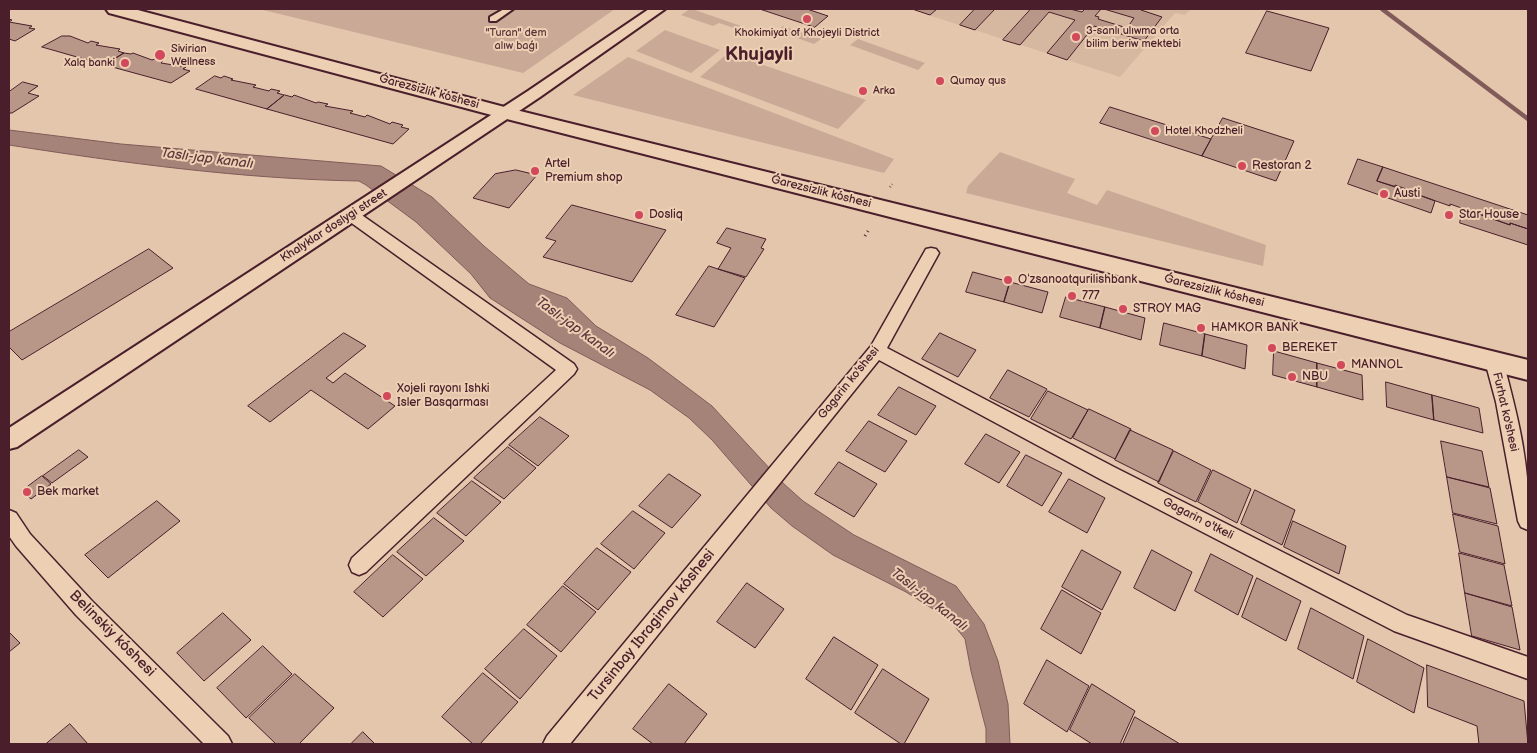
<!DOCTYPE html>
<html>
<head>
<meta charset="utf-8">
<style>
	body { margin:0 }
	#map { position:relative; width:1537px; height:753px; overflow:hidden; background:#e3c6ac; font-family:"Balsamiq Sans",sans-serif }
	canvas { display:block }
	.frame { position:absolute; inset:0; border:10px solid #4a1f2b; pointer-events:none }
</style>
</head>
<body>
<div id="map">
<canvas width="1537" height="753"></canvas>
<div class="frame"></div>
</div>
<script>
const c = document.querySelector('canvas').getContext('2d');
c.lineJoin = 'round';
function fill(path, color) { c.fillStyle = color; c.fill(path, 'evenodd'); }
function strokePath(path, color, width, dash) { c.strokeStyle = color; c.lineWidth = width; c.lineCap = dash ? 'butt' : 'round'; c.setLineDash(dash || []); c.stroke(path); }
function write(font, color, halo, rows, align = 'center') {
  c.font = font + ' "Balsamiq Sans",sans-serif'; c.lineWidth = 4; c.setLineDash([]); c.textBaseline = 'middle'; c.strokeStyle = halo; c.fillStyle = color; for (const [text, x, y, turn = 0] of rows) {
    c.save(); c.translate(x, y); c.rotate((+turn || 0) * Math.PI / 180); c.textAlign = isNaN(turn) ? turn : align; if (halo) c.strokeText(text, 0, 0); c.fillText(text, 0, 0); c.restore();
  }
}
fill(new Path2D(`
	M910,9H1191L1185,15L1175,13L1120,77Z`), '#d6b8a1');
fill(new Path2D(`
	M259,9H615L523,73Z
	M690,9H692L741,26L737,29L719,23L713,26L681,15Z
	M783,26L821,39L814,44L777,31Z
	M665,30L720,50L691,73L636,51Z
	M858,39L925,63L918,70L850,45Z
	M728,53L866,100L838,129L700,77Z
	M628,57L894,159L884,173L573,95Z
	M1000,152L1075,179L1067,193L1097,205L1107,190L1266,245L1263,266L966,193L968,186Z`), '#caaa96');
const water = new Path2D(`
	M9,130L121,144L381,166L432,197L484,246L529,284L567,298L596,326L648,358L712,406L784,484L803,501L854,535L956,586L984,624L998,661L1008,704L1010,744H986V729L971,671L965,639L949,619L906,592L833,555L792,526L771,508L712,440L689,418L650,390L560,343L490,298L471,274L416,222L366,185L359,181C242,179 124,163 9,145Z`);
fill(water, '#a68378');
strokePath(water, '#815b59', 1);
strokePath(new Path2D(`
	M1382,9L1528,119`), '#815b59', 4.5);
const building = new Path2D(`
	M760,9H807L828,16L815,27Z
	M916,9H937L930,15L915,10Z
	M975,9H995L975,30L960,25Z
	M1031,9H1070L1082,12L1085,9H1101L1095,16L1099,17L1098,19L1127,28L1134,18L1104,9H1142L1141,10L1162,17L1144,41L1094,26L1067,60L1047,53L1075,20L1049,12L1020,45L1003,40Z
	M1267,11L1329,28L1311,71L1246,53Z
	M9,19L12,20L9,22L32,26L29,28L35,29L15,41L9,39Z
	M62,36H70L88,43L91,41L99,43L96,45L120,49L118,51L124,53L105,65L42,47Z
	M124,53L131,54L133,53L152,60L155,59L163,61L161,63L186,67L183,69L190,71L171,83L105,65Z
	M215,76L221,78L224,76L233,79L231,80L256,85L253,87L269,91L271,89L280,91L277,93L284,95L267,109L196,89Z
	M23,82L38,86L28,93L39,96L12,113H9V92Z
	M285,95L292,97L294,95L316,103L318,102L328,104L325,106L353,111L350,113L365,117L367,115L390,124L392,122L403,125L401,127L409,129L393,144L267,109Z
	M1110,107L1211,139L1202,156L1100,123Z
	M1223,118L1294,141L1276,181L1202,156Z
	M1358,159L1383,167L1377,181L1420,194L1419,195L1435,201L1431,213L1348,184Z
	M1383,167L1528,215V229L1510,223V225L1450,204V206L1419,195L1420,194L1395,185V187L1377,181Z
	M516,170L537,175L509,208L473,198L495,174Z
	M572,205L666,230L632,282L543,257L556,241L546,238Z
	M1463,208L1510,225V223L1528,229V245L1460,223Z
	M727,228L766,239L761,248L764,249L746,277L718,269L731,248L717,243Z
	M149,249L173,268L22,360L9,347V332Z
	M709,266L745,278L714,327L676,315Z
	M973,272L1010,282L1004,302L966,292Z
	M1010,282L1048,292L1042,313L1004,302Z
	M1066,297L1105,307L1100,328L1060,317Z
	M1105,307L1145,318L1141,340L1100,328Z
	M1164,323L1205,334L1202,356L1160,345Z
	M344,333L366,346L326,378L333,383L345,373L395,406L368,429L311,390L270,422L248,406Z
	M940,333L976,350L958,377L922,359Z
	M1205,334L1247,345L1245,369L1202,356Z
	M1274,351L1317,363V387L1273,375Z
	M1317,363L1362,375L1363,400L1317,387Z
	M1008,370L1047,389L1029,417L990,398Z
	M1386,382L1432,395L1434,420L1387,407Z
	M899,387L936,406L916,435L878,415Z
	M1048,391L1088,410L1071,439L1031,419Z
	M1432,395L1479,408L1483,433L1434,420Z
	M1089,409L1131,429L1115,459L1073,438Z
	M540,417L569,436L538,466L509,445Z
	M869,421L907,441L885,472L846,451Z
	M1130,430L1173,450L1159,482L1115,460Z
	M986,434L1020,452L999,483L965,464Z
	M1441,441L1482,451L1489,487L1447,477Z
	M508,447L536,468L504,499L474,478Z
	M79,450L88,457L52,483L43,476Z
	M1174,451L1211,470L1196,502L1158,483Z
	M1026,455L1062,473L1042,506L1007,486Z
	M839,462L877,484L854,517L815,494Z
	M1213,470L1251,489L1237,523L1198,502Z
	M669,474L701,495L672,528L639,506Z
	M42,476L51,484L31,499L22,491Z
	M1447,477L1490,488L1497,524L1453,513Z
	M1069,479L1105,498L1087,533L1049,512Z
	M472,481L501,502L466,536L437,513Z
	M1255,490L1295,510L1282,545L1241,524Z
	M157,501L180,521L108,578L85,555Z
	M633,511L665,533L634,569L601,544Z
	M1453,514L1498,526L1505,564L1460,552Z
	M434,518L464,541L426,576L397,552Z
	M1293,521L1346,546L1339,574L1284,547Z
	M597,548L631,572L598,610L564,584Z
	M1082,550L1121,572L1102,610L1062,587Z
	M1152,550L1192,572L1175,611L1134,588Z
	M1459,553L1504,565L1512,606L1465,593Z
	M1211,554L1253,576L1238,615L1195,591Z
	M393,555L423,579L383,617L354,592Z
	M1257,578L1301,601L1286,641L1242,617Z
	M747,583L784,609L755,648L717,622Z
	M563,586L596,612L561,652L527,625Z
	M1062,590L1101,613L1081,654L1041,629Z
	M1465,593L1512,607L1520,650L1472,636Z
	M1311,608L1364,636L1353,679L1298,649Z
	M223,613L251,640L204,681L177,653Z
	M524,629L557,656L520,699L485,669Z
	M9,632L20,643L9,652Z
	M834,637L878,665L851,710L806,679Z
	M1368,639L1424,668L1414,713L1357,682Z
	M263,646L292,674L246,718L217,688Z
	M1047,660L1089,686L1067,732L1024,704Z
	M1427,665L1524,701L1528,744H1479L1477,726L1428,707Z
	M883,669L929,699L904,744H901L855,713Z
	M483,673L518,702L480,744H473L442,717Z
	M295,674L334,708L299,744H276L249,718Z
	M669,684L707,714L684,744H653L633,729Z
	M1092,684L1135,711L1120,744H1092L1070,730Z
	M1135,717L1180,744H1123Z
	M70,724L88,744H46Z
	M363,732L375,744H351Z`);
fill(building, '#b89788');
strokePath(building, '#4a1f2b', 1);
const pedestrian = new Path2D(`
	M504,9H513L496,21H490V17Z`);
const minor = new Path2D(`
	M351,210L356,211L574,364L577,369L574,374L366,572L359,575L352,572L349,565L352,558L556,370L346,219L344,215L346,211Z
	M931,248L936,249L939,253L887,348L1114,467L1407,615L1528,657V679L1394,631L1100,479L879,360L570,744H543L547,736L871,346L926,249Z
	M1494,354L1500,356L1503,361C1518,417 1532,472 1528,530L1521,527L1518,521L1496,402L1485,361L1488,356Z
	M9,510L16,513L30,534L92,601L228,736L232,744H204L76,615L16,546L9,536Z`);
const tertiary = new Path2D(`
	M649,9H665L540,97L17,447L9,449V428L528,91Z`);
const primary = new Path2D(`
	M106,9H134L512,109L1528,360V380L499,117L109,13Z`);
strokePath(pedestrian, '#4a1f2b', 4);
strokePath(minor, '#4a1f2b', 3);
strokePath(tertiary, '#4a1f2b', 4);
strokePath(primary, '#4a1f2b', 4);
strokePath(new Path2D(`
	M890,187L893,183`), '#4a1f2b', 2.5, [0.5, 2.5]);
strokePath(new Path2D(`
	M865,236L868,231`), '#4a1f2b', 3, [1, 4]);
fill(pedestrian, '#edd0b4');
fill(minor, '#edd0b4');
fill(tertiary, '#edd0b4');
fill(primary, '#edd0b4');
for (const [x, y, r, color] of [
	[807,19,5,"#d1495b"],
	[1076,37,5,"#d1495b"],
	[160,55,6,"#d1495b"],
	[125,63,5,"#d1495b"],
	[940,81,5,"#d1495b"],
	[863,91,5,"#d1495b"],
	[1155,131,5,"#d1495b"],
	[1242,166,5,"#d1495b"],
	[535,171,5,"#d1495b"],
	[1384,194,5,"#d1495b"],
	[639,215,5,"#d1495b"],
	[1449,215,5,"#d1495b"],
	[1008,280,5,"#d1495b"],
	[1072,296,5,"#d1495b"],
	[1123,309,5,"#d1495b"],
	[1201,328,5,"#d1495b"],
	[1272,348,5,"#d1495b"],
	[1341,365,5,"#d1495b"],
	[1292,377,5,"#d1495b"],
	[387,396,5,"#d1495b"],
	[27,492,5,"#d1495b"]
]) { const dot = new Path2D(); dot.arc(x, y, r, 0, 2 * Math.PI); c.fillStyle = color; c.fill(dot); strokePath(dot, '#edd0b4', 2); }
write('11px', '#4a1f2b', '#edd0b4', [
	["3-sanlı ulıwma orta",1086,31],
	["bilim beriw mektebi",1086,44],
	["Khokimiyat of Khojeyli District",807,33,"center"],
	["Sivirian",171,49],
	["Wellness",171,62],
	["Xalq banki",115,63,"right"],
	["Qumay qus",950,81],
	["Arka",873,91],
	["Hotel Khodzheli",1165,131]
], 'left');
write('11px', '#5d343b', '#edd0b4', [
	["\"Turan\" dem",516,33],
	["alıw baǵı",516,46]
]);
write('12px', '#4a1f2b', '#edd0b4', [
	["Ǵarezsizlik kóshesi",429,92,15],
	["Ǵarezsizlik kóshesi",821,192,14],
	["Khalyklar doslygi street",334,226,-33],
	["Ǵarezsizlik kóshesi",1214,291,14],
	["Gagarin ko'shesi",849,383,-51],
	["Furhat ko'shesi",1505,412,77],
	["Gagarin o'tkeli",1198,519,27]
]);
write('12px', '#4a1f2b', '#edd0b4', [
	["Artel",545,164],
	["Premium shop",545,178],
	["Restoran 2",1252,166],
	["Austi",1394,194],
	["Dosliq",649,215],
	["Star House",1459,215],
	["Oʻzsanoatqurilishbank",1018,280],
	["777",1082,296],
	["STROY MAG",1133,309],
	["HAMKOR BANK",1211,328],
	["BEREKET",1282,348],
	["MANNOL",1351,365],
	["NBU",1302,377],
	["Xojeli rayonı Ishki",397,389],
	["Isler Basqarması",397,403],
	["Bek market",37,492]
], 'left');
write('italic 14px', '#61383e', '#edd0b4', [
	["Taslı-jap kanalı",207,159,7],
	["Taslı-jap kanalı",575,328,36],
	["Taslı-jap kanalı",929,600,38]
]);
write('15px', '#4a1f2b', '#edd0b4', [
	["Tursinbay Ibragimov kóshesi",652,626,-51],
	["Belinskiy kóshesi",112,634,45]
]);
write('bold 19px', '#4a1f2b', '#edd0b4', [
	["Khujayli",759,55]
]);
</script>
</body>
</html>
